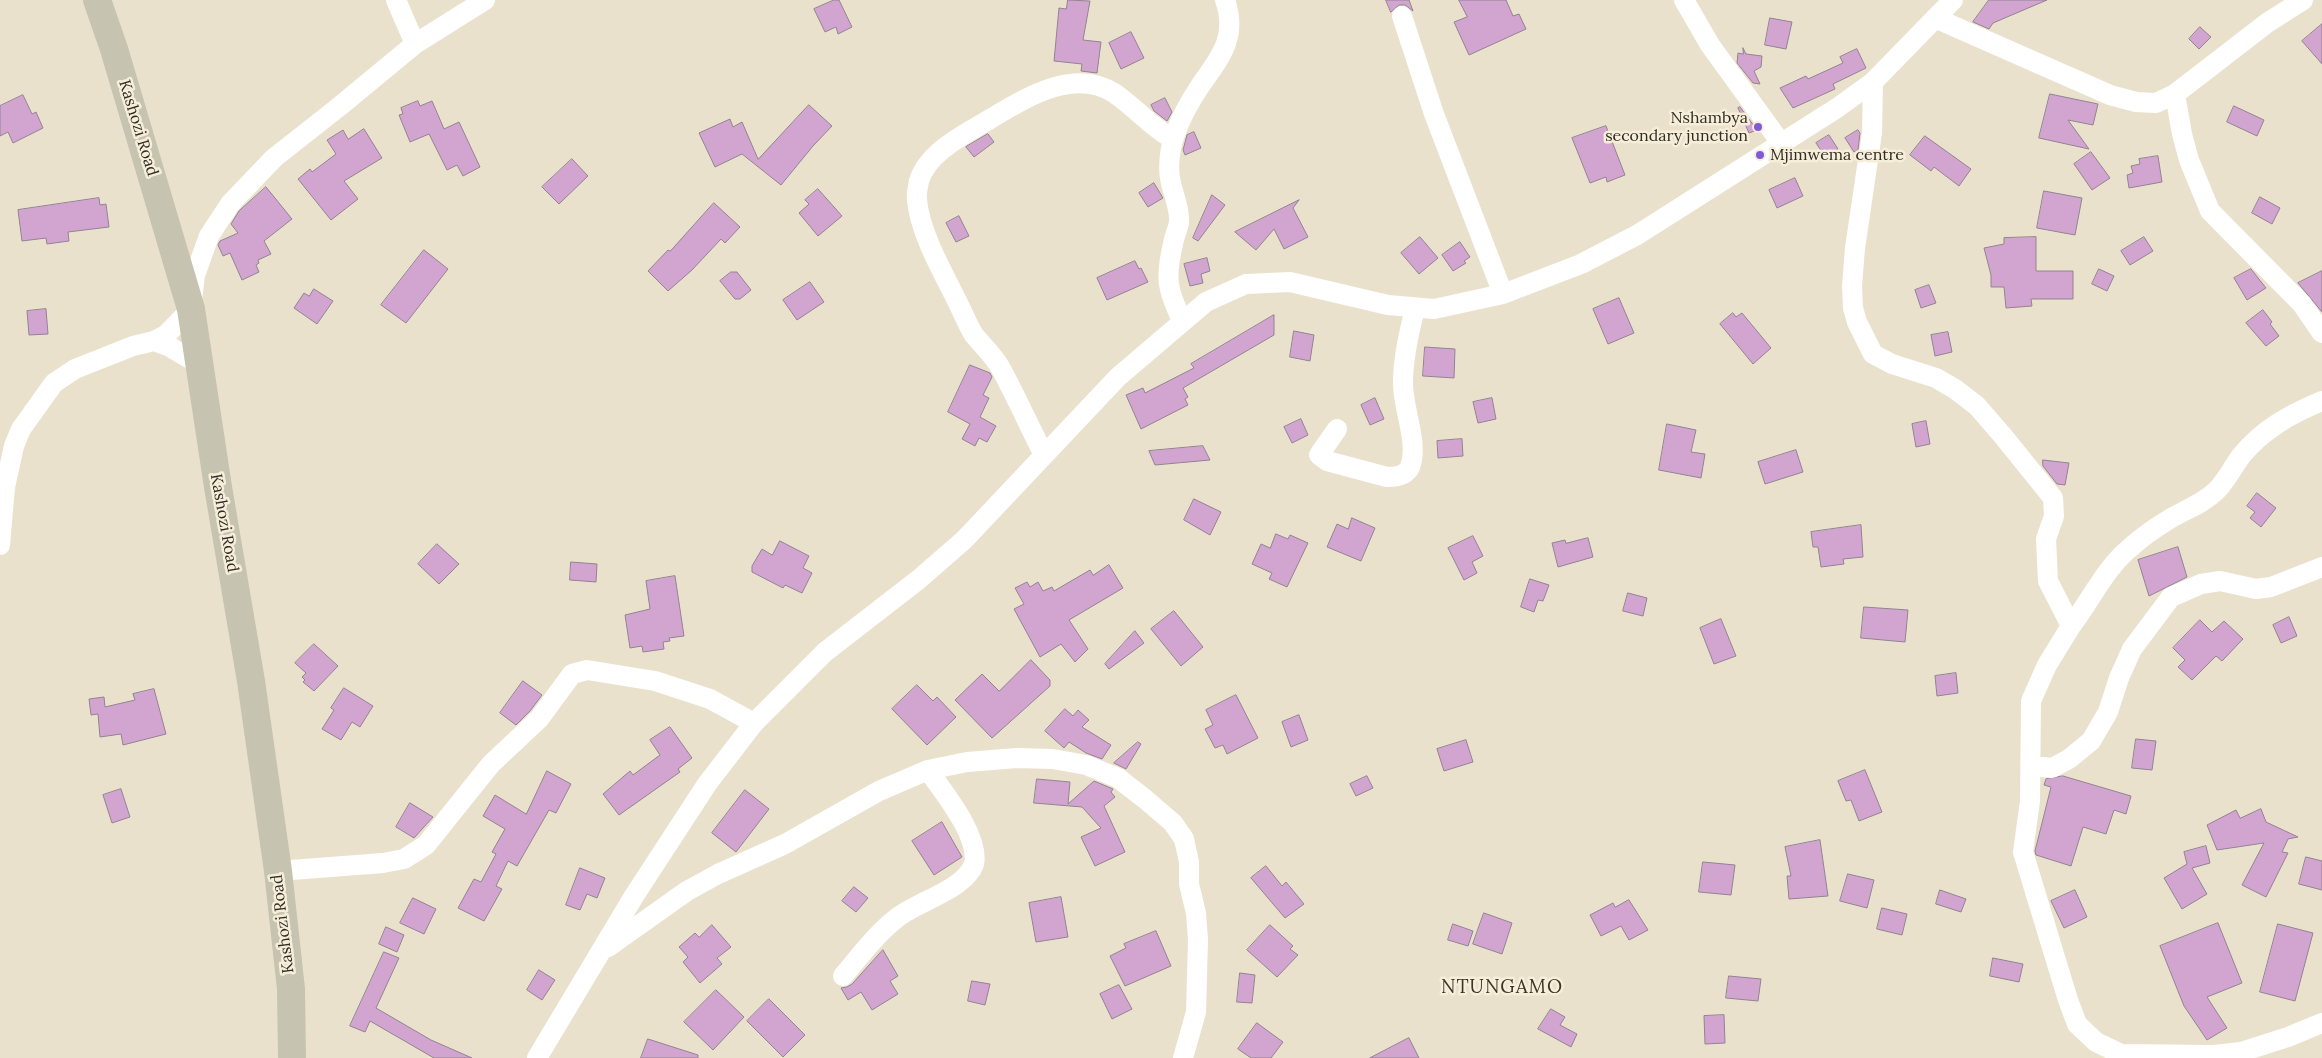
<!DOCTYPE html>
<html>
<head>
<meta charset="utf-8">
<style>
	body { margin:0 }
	canvas { display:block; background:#eae1cd }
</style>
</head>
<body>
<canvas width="2322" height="1058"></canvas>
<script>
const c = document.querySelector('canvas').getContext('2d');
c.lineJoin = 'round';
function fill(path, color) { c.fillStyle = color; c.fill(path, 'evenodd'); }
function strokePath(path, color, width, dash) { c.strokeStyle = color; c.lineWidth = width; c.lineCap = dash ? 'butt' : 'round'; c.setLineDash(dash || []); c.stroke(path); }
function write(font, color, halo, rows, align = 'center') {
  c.font = font + ' Lora,serif'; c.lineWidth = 5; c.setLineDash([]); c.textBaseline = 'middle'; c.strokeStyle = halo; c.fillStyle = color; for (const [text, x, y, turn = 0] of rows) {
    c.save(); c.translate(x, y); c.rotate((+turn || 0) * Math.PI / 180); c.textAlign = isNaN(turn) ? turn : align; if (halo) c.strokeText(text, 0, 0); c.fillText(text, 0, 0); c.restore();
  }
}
const building = new Path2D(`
	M834,0H839L852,27L838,34L836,27L825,32L814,9Z
	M1068,0L1090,1L1083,40L1101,42L1097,73L1081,71L1082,64L1054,61L1059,8L1066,9Z
	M1386,0H1409L1413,11L1405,5H1399L1391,12Z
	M1459,0H1506L1513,16L1519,14L1526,29L1469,55L1454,22L1467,17Z
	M1989,0H2047L1993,23L1989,29L1973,22Z
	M1770,18L1792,22L1786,49L1765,45Z
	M2322,24V64L2302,41Z
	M2200,27L2211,37L2199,49L2189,39Z
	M1131,32L1144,58L1121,69L1109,43Z
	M1743,48L1746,54L1762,56L1761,67L1754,71L1760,84L1753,83L1737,63L1738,53L1743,54Z
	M1857,49L1866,68L1833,84L1835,89L1793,108L1780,88L1806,76L1808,79L1843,63L1840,57Z
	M2050,94L2098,104L2093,125L2068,120L2089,149L2039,138Z
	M23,95L32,114L36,112L43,128L13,143L8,132L0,136V106Z
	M1165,98L1172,112L1167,121L1154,111L1151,105Z
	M418,101L420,106L432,101L444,129L459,122L480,167L463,176L457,165L447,170L429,134L410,142L399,115L403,114L401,108Z
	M809,105L832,126L813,146L781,185L742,154L715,167L699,133L730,119L733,127L742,122L758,159Z
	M2234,106L2264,120L2257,136L2227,122Z
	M1740,107L1757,130L1749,133L1738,108Z
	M1606,126L1625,175L1607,182L1606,177L1590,183L1572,138Z
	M364,129L382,158L344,181L358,199L331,220L298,179L310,169L312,172L336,154L327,140L343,130L348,139Z
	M1858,130L1860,133L1858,150L1854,152L1845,138Z
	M1194,132L1201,148L1185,155L1183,150L1187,135Z
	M988,134L994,142L974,157L966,147Z
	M1829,135L1838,149L1826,158L1816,143Z
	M1925,136L1971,169L1959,186L1934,167L1931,171L1910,155Z
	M2091,152L2110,178L2092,190L2074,164Z
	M2158,156L2162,182L2129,188L2127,175L2133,173L2131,166L2140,164L2139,159Z
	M572,159L588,176L559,204L542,187Z
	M1795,178L1803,196L1777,208L1769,190Z
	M1154,183L1163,198L1148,207L1139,193Z
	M266,187L292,219L264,241L271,254L258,260L259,263L256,265L259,272L242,280L230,253L223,256L218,245L220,241L238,233L231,224L239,211Z
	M818,189L842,216L818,236L799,213L809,204L805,200Z
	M2044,191L2082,198L2075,235L2037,228Z
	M1212,195L1225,205L1198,241L1193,238Z
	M2260,197L2280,208L2272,224L2252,213Z
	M99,198L100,205L106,204L109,227L68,232L69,241L47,244L46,238L22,241L18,210Z
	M1299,200L1293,208L1308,237L1284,249L1274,229L1256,250L1235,232Z
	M714,203L740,227L725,243L721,239L692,270L668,291L648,271L668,250L670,251Z
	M959,216L969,236L956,242L946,223Z
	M1420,237L1438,258L1419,274L1401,253Z
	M2036,237V271H2073V299H2031L2032,306L2006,308L2004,287H1991V275L1984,248L2004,244V238Z
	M2144,237L2153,251L2130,265L2121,251Z
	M1460,242L1470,257L1464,261L1466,263L1453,271L1442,255Z
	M424,250L448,269L406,323L381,305Z
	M1207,258L1210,271L1201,274L1203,283L1190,286L1184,264Z
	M1135,261L1139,269L1141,268L1148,282L1107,300L1097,278Z
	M2099,269L2114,276L2107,291L2092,284Z
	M2251,269L2266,288L2247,300L2234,278Z
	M2322,271V312L2298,283Z
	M731,272H737L751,290L740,299H735L720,281Z
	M810,282L824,302L797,320L783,300Z
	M1929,285L1936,303L1921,308L1915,290Z
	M314,289L333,301L317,324L294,308L304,293L309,296Z
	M1619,298L1634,333L1608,344L1593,309Z
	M46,309L48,334L29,335L27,311Z
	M2263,310L2272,322L2270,324L2279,336L2266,346L2246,323Z
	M1733,313L1736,317L1742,313L1771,348L1753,364L1720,324Z
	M1274,315V335L1183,388L1188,397L1185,399L1188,405L1141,429L1126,395L1143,388L1145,393L1194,368L1191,364Z
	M1294,331L1314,335L1310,361L1290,357Z
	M1948,332L1952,352L1935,356L1931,335Z
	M1425,347L1455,349L1454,378L1423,376Z
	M970,365L990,373L992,377L983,395L989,398L980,417L996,426L987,442L979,438L975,446L962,439L970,424L948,412Z
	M1375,398L1384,419L1370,425L1361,405Z
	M1492,398L1496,419L1478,423L1473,402Z
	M1301,419L1308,435L1292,443L1284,427Z
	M1926,421L1930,444L1916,447L1912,424Z
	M1667,424L1696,430L1691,452L1705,454L1701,478L1659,470Z
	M1462,439L1463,456L1438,458L1437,441Z
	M1203,446L1210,460L1155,465L1149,451Z
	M1796,450L1803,472L1765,484L1758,462Z
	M2043,460L2069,463L2065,485L2057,484L2043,466Z
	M2257,493L2276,508L2261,527L2250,518L2255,512L2247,506Z
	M1194,499L1221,512L1210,535L1184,520Z
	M1352,518L1375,528L1361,561L1327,547L1337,524L1348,529Z
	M1861,525L1863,557L1843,559L1844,564L1821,567L1818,547H1813L1811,532Z
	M1276,534L1288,539L1290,535L1308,543L1287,587L1269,579L1272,573L1252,564L1261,544L1270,548Z
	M1473,536L1483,556L1472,562L1477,573L1464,580L1448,548Z
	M1588,538L1593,557L1558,567L1552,543L1565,540L1566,543Z
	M780,541L809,556L803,568L812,573L802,593L785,585L783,588L752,572V566L762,549L772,555Z
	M437,544L459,564L439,584L418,564Z
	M2178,547L2187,577L2149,596L2138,560Z
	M571,562L597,564L596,582L570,580Z
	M1109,565L1123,588L1069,620L1088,649L1075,662L1061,644L1040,657L1014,609L1024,604L1015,588L1027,582L1030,587L1038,582L1043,591L1052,587L1054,591L1090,570L1093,575Z
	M675,576L684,636L669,638L670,641L663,642L664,649L643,652L642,646L630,648L625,615L650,609L646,581Z
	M1530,579L1549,585L1543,601L1538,600L1534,612L1521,607Z
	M1628,593L1647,598L1643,616L1623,611Z
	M1864,607L1908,610L1905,642L1861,638Z
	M1174,611L1203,647L1181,666L1151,629Z
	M2289,617L2297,636L2281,643L2273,625Z
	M1721,619L1736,656L1714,664L1700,628Z
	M2200,620L2212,632L2224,621L2243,639L2222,661L2216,656L2192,680L2178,667L2185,660L2173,648Z
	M1135,631L1144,643L1109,669L1105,664Z
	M314,644L338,666L314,691L303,682L305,680L302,677L306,673L295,663Z
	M1031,660L1050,680V686L992,738L955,700L982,674L999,691Z
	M1956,673L1958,693L1937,696L1935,676Z
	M523,681L542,695L530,711L516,725L500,713Z
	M917,685L933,701L937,697L956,717L927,745L892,709Z
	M344,688L373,706L360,727L352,722L341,740L322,729L334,710L331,708Z
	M154,689L166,734L123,745L121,734L100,737L98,714L91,715L89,699L104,697L105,707L135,700L133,694Z
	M1236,695L1258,738L1227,754L1223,745L1215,748L1205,729L1213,725L1206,710Z
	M1065,709L1073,716L1078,710L1089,720L1082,727L1111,745L1102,759L1086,753L1069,742L1064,748L1045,731Z
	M1299,715L1308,740L1291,747L1282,722Z
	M670,727L692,758L678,769L680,772L619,815L603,794L630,771L633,775L660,755L650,740Z
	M2136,739L2156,741L2152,770L2132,768Z
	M1466,740L1473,762L1444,771L1437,749Z
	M1138,742L1141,744L1126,769L1114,763Z
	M1865,770L1882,812L1859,821L1851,800L1846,801L1838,781Z
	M547,771L571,784L556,813L549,810L517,866L508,861L496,886L502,889L484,921L458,908L474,879L481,882L496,854L492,852L505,829L483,816L495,795L526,814Z
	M1367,776L1373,788L1356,796L1350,784Z
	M2063,776L2131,796L2126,814L2114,810L2106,834L2083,827L2071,866L2036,855L2035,851L2051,787L2044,785L2046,779Z
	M1037,779L1070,782L1068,804L1094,781L1113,789L1111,792L1115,797L1104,806L1125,852L1095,866L1081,837L1101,828L1082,807L1034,803Z
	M121,789L130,817L112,823L103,795Z
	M745,790L769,809L736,852L712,833Z
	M410,803L433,817L414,838L396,827Z
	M2261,809L2266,822L2298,837L2288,839L2282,852L2288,853L2266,897L2242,885L2264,843L2217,850L2207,825L2236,810L2240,818Z
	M942,822L962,857L934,875L912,841Z
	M1820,840L1828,896L1789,899L1787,876H1791L1785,847Z
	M2206,846L2210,863L2192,868L2207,894L2182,909L2164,878L2187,864L2184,852Z
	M2306,857L2322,861V890L2299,884Z
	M1703,862L1735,865L1731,895L1699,892Z
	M1266,866L1282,886L1286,882L1304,904L1285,918L1251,878Z
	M580,868L605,878L597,898L587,894L580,910L566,905Z
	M1848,874L1874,880L1867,908L1840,901Z
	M854,887L868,898L856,912L842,901Z
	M1940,890L1966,899L1961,912L1936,904Z
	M2075,890L2087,917L2064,928L2051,901Z
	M1061,897L1068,937L1036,942L1029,903Z
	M413,898L436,909L424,934L400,923Z
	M1629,900L1648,930L1629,940L1621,926L1601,936L1590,915L1613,903L1615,907Z
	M1882,908L1907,914L1902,935L1877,929Z
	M1484,913L1512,923L1502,954L1473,944Z
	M2218,923L2242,983L2207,997L2227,1028L2207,1040L2184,1006L2160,946Z
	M1453,924L1473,931L1468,946L1448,940Z
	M2278,924L2313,933L2295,1001L2260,992Z
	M712,925L731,947L717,958L722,964L700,983L683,962L688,957L679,947L695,933L699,937Z
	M1270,925L1293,946L1290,949L1298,955L1277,977L1247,950Z
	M386,927L404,935L397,952L379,944Z
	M1156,931L1171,966L1125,986L1110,956L1126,948L1124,944Z
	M883,950L898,976L890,981L898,994L872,1010L861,992L848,1000L841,988L847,987L852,984Z
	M384,952L399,958L376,1008L431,1040L472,1058H434L370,1021L365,1032L350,1026Z
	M1993,958L2023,964L2019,982L1990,976Z
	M539,970L555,980L542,1000L527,990Z
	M1240,973L1255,975L1252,1003L1237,1002Z
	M1729,976L1761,979L1758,1001L1726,998Z
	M972,981L990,984L985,1005L968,1001Z
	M1119,985L1132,1009L1112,1019L1100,994Z
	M716,990L744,1017L713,1050L684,1022Z
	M769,999L805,1035L783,1057L747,1021Z
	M1551,1009L1565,1017L1560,1025L1577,1034L1571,1047L1538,1029Z
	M1724,1015L1725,1043L1705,1044L1704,1016Z
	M1257,1023L1283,1042L1271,1058H1251L1238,1049Z
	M1409,1038L1419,1058H1370Z
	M648,1039L698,1055V1058H641Z`);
fill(building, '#d1a5d0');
strokePath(building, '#928392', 1);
strokePath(new Path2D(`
	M396,0L415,44
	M1684,0L1710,45L1781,143
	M1402,16L1434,114L1503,294
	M1935,18L2110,95L2136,102L2156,103L2175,94L2267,23L2303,0
	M1873,82L1872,133L1855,248L1852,286L1853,308L1857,322L1873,354L1892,364L1936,378L1955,389L1977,406L2003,436L2053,498L2054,516L2046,539L2048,581L2071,626L2047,665L2031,701L2030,801L2023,852L2068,1000L2077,1024L2096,1042L2121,1054L2214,1055L2241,1052L2288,1037L2322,1023
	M2175,94L2182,134L2189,160L2210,211L2302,304L2322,333
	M1182,320C1167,290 1165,278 1173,244C1174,237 1178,229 1179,222C1180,207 1172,192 1170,178C1168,166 1170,148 1174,137C1180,119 1190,101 1200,86C1220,58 1238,37 1225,0
	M154,341L170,347L199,364
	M1337,429L1319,455L1327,461L1387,477C1396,477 1406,476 1410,467C1419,444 1403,409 1403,384C1403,358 1409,333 1415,308
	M1044,455C1029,426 1016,396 1000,367C993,355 983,346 974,335C968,326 964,315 959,305C944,274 920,234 917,200C916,194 918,187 919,181C928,150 970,132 995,116C1029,96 1075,68 1114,93C1135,107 1151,127 1173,139
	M0,545L5,487L14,446L21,429L54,383L75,369L133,346L154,341L166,335L191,309L195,275L209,236L230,204L274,158L340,106L415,44L485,0
	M2071,626C2091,600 2105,568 2131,547C2142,537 2155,528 2168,520C2184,510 2203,504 2217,490C2226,481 2233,467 2241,456C2263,429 2291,414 2322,401
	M2031,766L2052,768L2069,759L2091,741L2108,712L2119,678L2132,649L2171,597L2201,584L2220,581L2256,589L2271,587L2322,567
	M278,871L383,863L404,859L426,845L491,764L539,719L572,674L587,670L655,681L710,699L754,723
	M608,947L687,891L718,874L785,844L879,791L928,770L967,762L1017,758L1053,759L1086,765L1118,778L1145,799L1173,823L1184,839L1189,862V884L1196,913L1198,940L1196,1012L1183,1058
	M843,976C860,956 877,933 898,917C916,904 939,897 957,884C964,879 971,872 974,864C980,836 943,792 928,770
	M537,1058L634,896L707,784L754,723L825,652L918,580L964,540L1118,377L1206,302L1246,284L1290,282L1388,305L1434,309L1503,294L1581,264L1637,235L1837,108L1873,82L1953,0`), '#fff', 20);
strokePath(new Path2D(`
	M97,0L114,49L191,309L218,487L251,681L278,871L291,989L292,1058`), '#c6c3b1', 28);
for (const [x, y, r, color] of [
	[1758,127,5,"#805bd5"],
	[1760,155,5,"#805bd5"]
]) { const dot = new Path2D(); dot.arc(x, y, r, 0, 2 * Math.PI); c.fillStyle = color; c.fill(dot); strokePath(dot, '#f7eeda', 2); }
write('16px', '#302d25', '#f7eeda', [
	["Nshambya",1748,118],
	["secondary junction",1748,136],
	["Mjimwema centre",1770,155,"left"]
], 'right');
write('16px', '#302d25', '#f7eeda', [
	["Kashozi Road",138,128,73],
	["Kashozi Road",224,523,80],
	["Kashozi Road",283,924,-97]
]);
c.letterSpacing = '1px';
write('19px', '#3c3525', '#f7eeda', [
	["NTUNGAMO",1502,988]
]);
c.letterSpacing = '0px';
</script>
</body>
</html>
